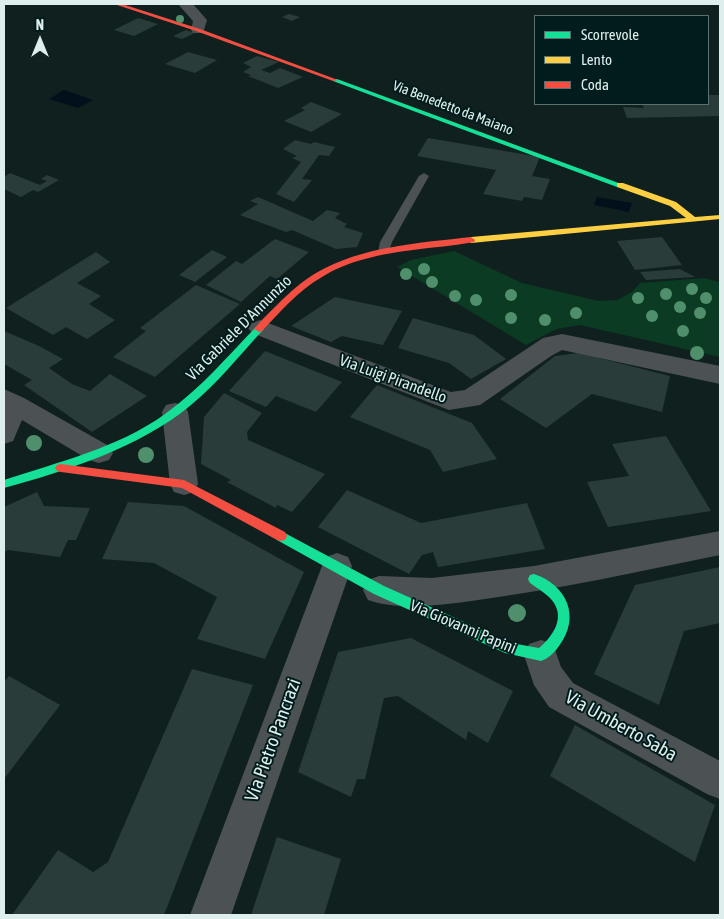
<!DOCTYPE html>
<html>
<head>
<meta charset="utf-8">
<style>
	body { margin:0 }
	#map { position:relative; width:724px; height:919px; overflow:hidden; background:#0f201f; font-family:"Asap Condensed",sans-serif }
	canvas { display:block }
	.frame { position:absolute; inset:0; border:5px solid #deeeed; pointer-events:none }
	.legend { position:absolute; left:534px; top:15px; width:175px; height:90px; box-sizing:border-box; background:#011c1c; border:1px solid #597070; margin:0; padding:6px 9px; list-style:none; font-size:15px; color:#deeeed }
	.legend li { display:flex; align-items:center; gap:10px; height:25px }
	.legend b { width:25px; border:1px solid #597070 }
	.north { position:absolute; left:15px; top:15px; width:50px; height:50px; -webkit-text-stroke:4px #011c1c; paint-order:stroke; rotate:0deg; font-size:14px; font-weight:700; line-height:20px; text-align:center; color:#deeeed }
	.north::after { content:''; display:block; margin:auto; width:18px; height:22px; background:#deeeed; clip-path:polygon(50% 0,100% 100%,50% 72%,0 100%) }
</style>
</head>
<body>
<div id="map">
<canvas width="724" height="919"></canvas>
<div class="frame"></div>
<ul class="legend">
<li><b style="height:6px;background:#16e098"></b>Scorrevole</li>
<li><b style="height:6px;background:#ffcf43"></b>Lento</li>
<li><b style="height:6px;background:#f24e42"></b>Coda</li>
</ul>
<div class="north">N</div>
</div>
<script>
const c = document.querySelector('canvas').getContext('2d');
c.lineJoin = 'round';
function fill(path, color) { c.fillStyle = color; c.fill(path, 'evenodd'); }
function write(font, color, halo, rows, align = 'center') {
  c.font = font + ' "Asap Condensed",sans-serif'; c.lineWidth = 4; c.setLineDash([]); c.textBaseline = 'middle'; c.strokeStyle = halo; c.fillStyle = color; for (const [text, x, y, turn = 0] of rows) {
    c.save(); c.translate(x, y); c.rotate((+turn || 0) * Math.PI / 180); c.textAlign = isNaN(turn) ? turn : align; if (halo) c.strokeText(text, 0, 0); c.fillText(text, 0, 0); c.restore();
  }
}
fill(new Path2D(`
	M454,251L522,283L599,301L617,300L632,292L640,283L704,278L720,282V357L580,325L557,329L526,345L397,267L411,260Z`), '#0b3b22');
fill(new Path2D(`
	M64,90L93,100L78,108L49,99Z
	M597,197L632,203L629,212L594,205Z`), '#01101a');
fill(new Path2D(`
	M289,14L300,17L292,21L282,17Z
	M138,18L158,24L134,36L114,30Z
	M186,30L195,33L182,39L173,36Z
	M188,52L217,60L195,73L165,64Z
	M257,56L279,62L261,70L270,73L280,68L303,77L278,88L248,76L251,75L243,72L251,67L243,63Z
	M708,95H720V116L627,118L623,107L644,108L642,104H708Z
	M311,102L342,114L311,132L284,121L305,110L301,108Z
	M428,138L540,157L532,176L550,179L542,200L524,197L522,201L483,194L496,170L417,156Z
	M295,140L311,144L314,142L335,147L329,156L319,155L302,179L312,180L294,202L276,194L301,162L292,158L297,156L283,149Z
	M10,173L40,185L47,181L41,179L47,175L59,180L38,192L33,190L21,197L4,189V177Z
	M258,197L313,221L327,210L340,213L335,218L347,224L344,227L363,233L357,247L336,249L292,230L286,232L240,215L258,204L250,201Z
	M662,237L682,265L635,270L617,241Z
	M275,239L309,252L277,279L270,276L241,302L206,285L236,261L242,264Z
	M212,250L227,257L195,282L179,275Z
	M96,252L110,262L77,283L101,296L89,304L115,320L87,339L66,327L53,335L6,308Z
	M680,269L695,277L646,280L640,272Z
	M196,285L240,304L155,377L113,357L146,331L140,328Z
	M335,297L402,311L383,345L342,336L331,342L291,326Z
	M413,318L474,335L506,359L471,379L449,363L398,348Z
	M4,331L39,346L63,359L49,368L72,384L90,391L110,374L147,396L92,432L24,385L32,380L4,364Z
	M265,351L342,382L316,412L276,396L266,407L229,391Z
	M579,353L670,376L662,412L592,394L546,428L500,399L555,356Z
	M377,385L472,423L497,459L443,472L430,450L350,417Z
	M224,393L262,413L247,432L248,440L325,474L292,512L277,505L276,508L227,482L231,480L201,464L204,417Z
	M666,436L711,511L608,527L587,482L629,476L612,444Z
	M347,490L421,523L527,503L545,549L438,567L433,552L422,555L409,574L318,527Z
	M37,492L44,506L90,508L76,540H68L60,557L8,550L4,552V507Z
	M128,502L184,506L304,572L265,659L197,639L217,597L154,563L102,559Z
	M720,567V623L684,631L659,705L594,674L635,585Z
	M411,638L513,691L488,743L468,731L466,740L398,696L384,698L365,779H357L351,797L298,772L338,652Z
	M192,669L253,685L164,915H12L58,850L93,872L108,862Z
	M9,676L60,705L4,779V682Z
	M575,725L715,805L695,862L550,776Z
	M277,837L341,859L324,915H251Z`), '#2a3c39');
fill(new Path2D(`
	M424,173L429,176L392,242L388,254H380L378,252L380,242L419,176Z`), '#4c5253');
fill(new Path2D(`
	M178,4H193L207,20L203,33H193L191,30L193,21Z
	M260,320L451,392L465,390L543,338L562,334L720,366V384L562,350L551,356L480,405L449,410L252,333L248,328L252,323Z
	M4,389L24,398L109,446L113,453L109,460L99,463L89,460L22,420L13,441L4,444Z
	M175,403L184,405L188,412L198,484L194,492L184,495L174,492L170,484L162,412L166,405Z
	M720,531V555C642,571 564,588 485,599C449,604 402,612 368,600L363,590L368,580L379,576L432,578L534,566Z
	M337,553L348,557L352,566L231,915H190L322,566L326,557Z
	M541,640L553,644L561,667L573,683L720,761V799L707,794L549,707L534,685L524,655L529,644Z`), '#4c5253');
fill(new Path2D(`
	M333,79H337L624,185L617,187L333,81Z
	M259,326L262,327L264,329L262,331C239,356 217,384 191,405C141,447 66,471 4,488V480C58,462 118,448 165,414C200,389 227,357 256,327Z
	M281,531L384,586L511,643L539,648C551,638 565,620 554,603C549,595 538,589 530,583L528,579L530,575L534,574C567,585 581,617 559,646C554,653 549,658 541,661L505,653L374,594L277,540L275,536L277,532Z`), '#16e098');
fill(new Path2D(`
	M617,183H623L676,202L695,217L720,215V219L471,243L467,240L471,237L686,218L670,206L617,187Z`), '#ffcf43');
fill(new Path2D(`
	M114,4H122L200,29L338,80L333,81L196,31Z
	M471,237L475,240L474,242C454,246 433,247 413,250C382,254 349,260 322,277C299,290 280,312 262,331L259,332L254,329C261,320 270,312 278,304C289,293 302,281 316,273C362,246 420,243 471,237Z
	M61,464L184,480L285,532L287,536L285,540L281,541L277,540L182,488L61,472L57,471L55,468L57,465Z`), '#f24e42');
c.fillStyle = '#508f6b';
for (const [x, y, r] of [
	[180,19,4],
	[424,269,6],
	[406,274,6],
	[432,282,6],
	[692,289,6],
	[666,294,6],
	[511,295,6],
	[455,296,6],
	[638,298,6],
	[706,298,6],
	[476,300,6],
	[680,307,6],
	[576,313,6],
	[700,313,6],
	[652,316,6],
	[511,318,6],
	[545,320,6],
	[683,331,6],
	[697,353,7],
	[34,443,8],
	[146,455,8],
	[517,613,9]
]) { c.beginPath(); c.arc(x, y, r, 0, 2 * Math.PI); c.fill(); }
write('14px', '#deeeed', '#011c1c', [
	["Via Benedetto da Maiano",453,108,21]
]);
write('16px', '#deeeed', '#011c1c', [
	["Via Gabriele D'Annunzio",239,328,-45],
	["Via Luigi Pirandello",393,379,20],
	["Via Giovanni Papini",463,627,23]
]);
write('19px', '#deeeed', '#011c1c', [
	["Via Umberto Saba",621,726,29],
	["Via Pietro Pancrazi",273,740,-70]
]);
</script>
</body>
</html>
